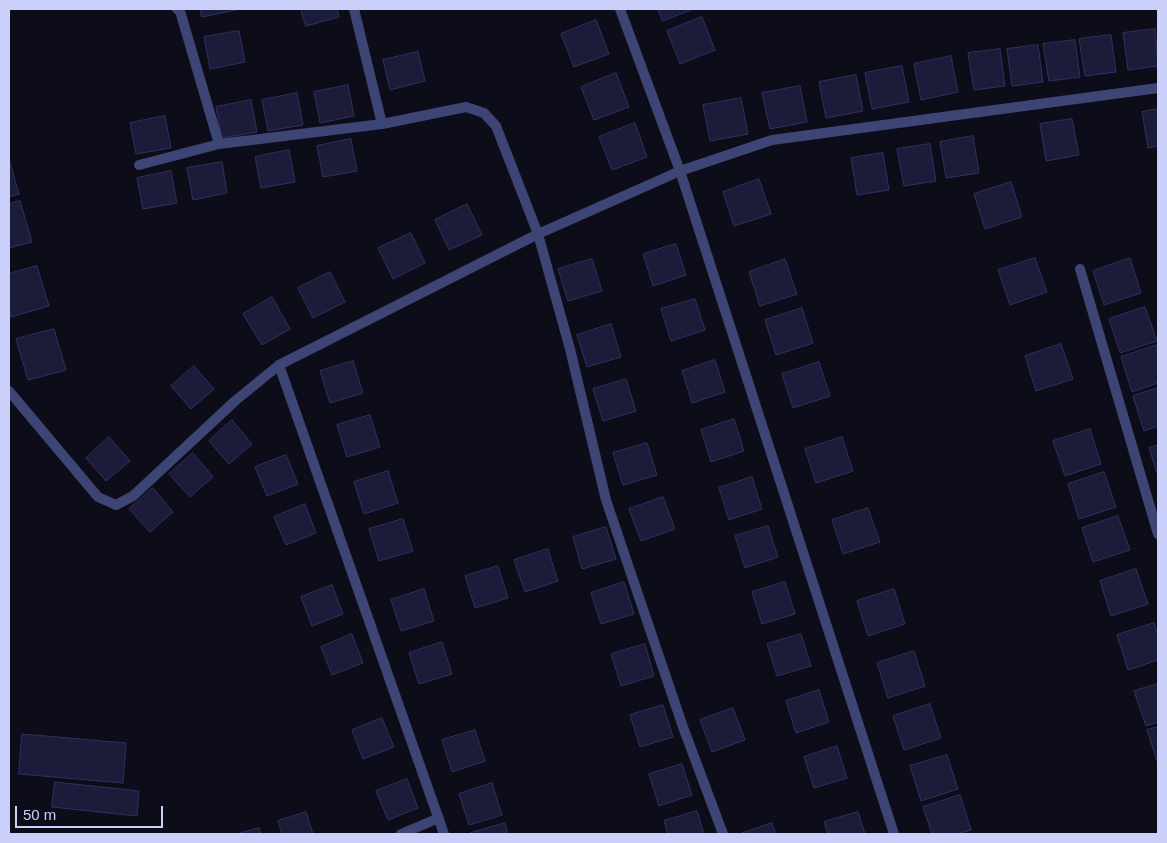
<!DOCTYPE html>
<html>
<head>
<meta charset="utf-8">
<style>
	body { margin:0 }
	#map { position:relative; width:1167px; height:843px; overflow:hidden; background:#0d0d1a; font-family:Helvetica,sans-serif }
	canvas { display:block }
	.frame { position:absolute; inset:0; border:10px solid #cccff9; pointer-events:none }
	.scale { position:absolute; left:15px; top:806px; width:148px; height:22px; box-sizing:border-box; border:2px solid #cccff9; border-top:0; padding-left:6px; font-size:15px; line-height:18px; white-space:nowrap; color:#cccff9; -webkit-text-stroke:4px #0d0d1a; paint-order:stroke }
</style>
</head>
<body>
<div id="map">
<canvas width="1167" height="843"></canvas>
<div class="frame"></div>
<div class="scale">50 m</div>
</div>
<script>
const c = document.querySelector('canvas').getContext('2d');
c.lineJoin = 'round';
function fill(path, color) { c.fillStyle = color; c.fill(path, 'evenodd'); }
function strokePath(path, color, width, dash) { c.strokeStyle = color; c.lineWidth = width; c.lineCap = dash ? 'butt' : 'round'; c.setLineDash(dash || []); c.stroke(path); }
const building = new Path2D(`
	M200,9H236V10L202,17Z
	M301,9H337L339,17L306,26Z
	M658,9H693L663,21Z
	M702,17L715,50L680,64L667,31Z
	M596,20L609,54L574,67L561,34Z
	M1155,29L1158,66L1128,70L1123,33Z
	M239,31L245,62L210,69L204,37Z
	M1111,35L1116,72L1085,76L1079,39Z
	M1075,40L1080,77L1049,81L1043,44Z
	M1038,45L1043,82L1012,86L1007,49Z
	M1000,49L1005,86L974,90L968,53Z
	M418,52L425,81L390,90L383,60Z
	M951,56L958,92L921,100L914,64Z
	M902,66L909,102L872,109L865,73Z
	M616,73L629,107L594,120L581,87Z
	M856,75L863,111L826,118L819,82Z
	M348,85L354,116L320,123L314,92Z
	M800,86L807,122L770,129L762,93Z
	M297,93L303,125L268,131L262,100Z
	M741,98L748,134L710,141L703,105Z
	M251,100L257,132L222,138L216,107Z
	M1158,109V146L1148,148L1142,112Z
	M165,116L171,148L136,154L130,123Z
	M1072,119L1079,155L1046,161L1040,124Z
	M635,123L647,157L612,170L599,137Z
	M973,136L979,173L946,178L940,142Z
	M351,139L357,171L323,177L317,146Z
	M930,144L936,181L904,186L897,149Z
	M289,150L295,182L261,188L255,157Z
	M883,153L889,190L857,195L851,158Z
	M9,159L19,194L9,197Z
	M222,162L227,193L193,200L187,168Z
	M171,171L177,203L143,209L137,178Z
	M759,179L771,214L734,226L723,192Z
	M1011,182L1022,217L985,229L974,194Z
	M20,201L32,242L9,248V204Z
	M467,204L482,235L449,250L435,220Z
	M411,233L425,263L393,279L378,248Z
	M676,244L686,275L653,286L643,254Z
	M1035,258L1047,292L1010,305L998,270Z
	M1130,258L1141,293L1104,305L1093,271Z
	M592,259L602,291L568,301L558,269Z
	M785,259L797,294L760,306L749,272Z
	M37,266L49,306L11,317L9,310V274Z
	M330,272L345,302L313,318L298,288Z
	M272,297L290,329L262,345L243,314Z
	M695,299L705,330L671,341L661,309Z
	M1145,307L1157,341L1120,353L1109,319Z
	M802,308L813,343L776,355L765,320Z
	M611,324L621,357L587,367L577,335Z
	M54,329L66,370L28,380L16,339Z
	M1061,344L1073,379L1036,391L1025,356Z
	M1157,345L1158,383L1132,392L1121,357Z
	M715,360L725,392L692,403L682,371Z
	M353,361L363,393L330,403L320,371Z
	M819,362L830,396L793,408L782,374Z
	M194,366L214,389L191,409L171,386Z
	M626,379L636,411L603,421L593,389Z
	M1158,388V426L1144,431L1133,396Z
	M370,415L380,447L347,457L337,425Z
	M734,419L744,451L711,462L701,430Z
	M232,420L252,444L229,464L209,441Z
	M1090,429L1101,464L1065,476L1053,441Z
	M109,437L130,461L106,481L86,458Z
	M842,437L853,471L816,483L805,449Z
	M647,443L657,475L623,485L613,453Z
	M1158,445V476L1149,448Z
	M193,453L213,477L190,497L169,474Z
	M286,455L298,484L267,496L255,467Z
	M388,471L398,503L364,514L354,482Z
	M1104,472L1116,507L1079,519L1068,484Z
	M752,477L762,509L729,520L719,488Z
	M153,488L173,512L150,532L129,509Z
	M663,497L675,529L641,541L629,509Z
	M305,504L316,533L286,545L274,517Z
	M868,508L880,542L843,554L832,520Z
	M1118,516L1130,550L1093,562L1082,528Z
	M403,519L413,551L379,561L369,529Z
	M768,526L778,557L745,568L735,536Z
	M606,527L616,559L582,569L573,537Z
	M548,549L558,581L525,592L514,560Z
	M498,566L508,598L475,608L465,576Z
	M1136,569L1148,604L1111,616L1100,581Z
	M624,582L634,614L601,624L591,593Z
	M785,582L795,614L762,624L752,592Z
	M332,585L343,614L312,626L301,597Z
	M424,589L434,621L401,631L391,600Z
	M894,589L905,624L868,636L857,601Z
	M1154,623L1158,637V660L1128,670L1117,635Z
	M352,634L363,663L332,675L321,647Z
	M801,634L811,666L777,676L767,644Z
	M442,642L452,674L419,684L409,653Z
	M645,644L654,676L621,686L611,654Z
	M914,651L925,686L888,698L877,663Z
	M1158,684V722L1146,726L1134,691Z
	M819,690L829,722L796,733L786,701Z
	M930,704L941,738L904,750L893,716Z
	M663,705L673,737L640,747L630,715Z
	M733,708L745,740L712,752L700,720Z
	M382,718L394,747L363,759L352,730Z
	M1158,727V764L1147,730Z
	M475,730L485,761L452,772L442,740Z
	M22,734L126,743L123,783L19,774Z
	M837,746L847,778L814,788L804,757Z
	M947,755L958,789L921,801L910,766Z
	M682,764L692,795L659,806L649,774Z
	M407,779L418,808L388,820L376,791Z
	M55,782L139,791L137,816L52,807Z
	M492,783L502,815L469,825L459,794Z
	M960,795L971,830L957,834H932L923,807Z
	M697,811L704,834H668L664,821Z
	M306,812L313,834H282L278,821Z
	M858,812L865,834H828L824,822Z
	M505,823L508,834H472L471,833Z
	M772,823L776,834H740Z
	M259,828L261,834H237Z`);
fill(building, '#1c1b39');
strokePath(building, '#313062', 1);
strokePath(new Path2D(`
	M177,9L180,11L219,144L382,124L466,107L484,113L496,126L538,234L570,349L606,500L683,727L723,834
	M354,9L382,124
	M139,165L219,144
	M1080,269L1158,534
	M279,365L444,834
	M9,391L98,497L116,505L133,496L235,401L279,365L538,234L680,171L772,140L1158,88
	M401,834L439,818`), '#3d4574', 10);
strokePath(new Path2D(`
	M620,9L680,171L894,834`), '#3d4574', 10);
</script>
</body>
</html>
